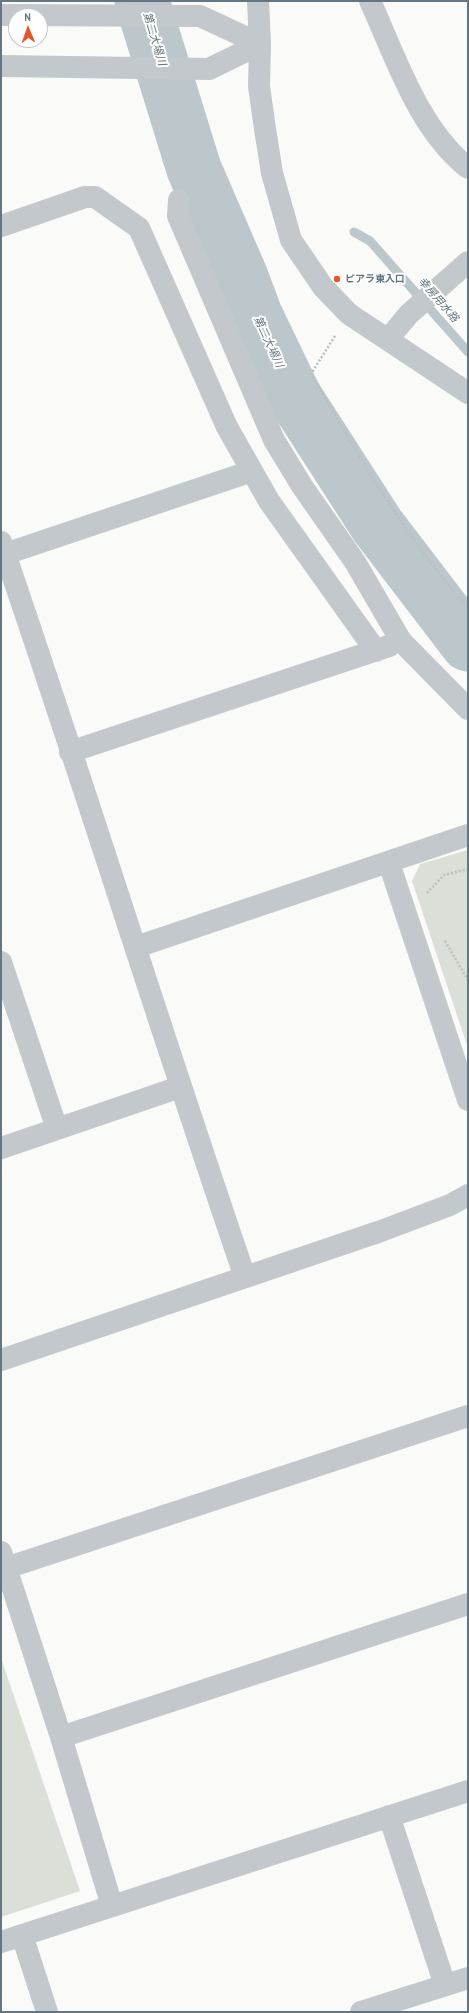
<!DOCTYPE html>
<html>
<head>
<meta charset="utf-8">
<style>
	body { margin:0 }
	#map { position:relative; width:469px; height:2013px; overflow:hidden; background:#fafaf8; font-family:"Archivo Narrow",sans-serif }
	canvas { display:block }
	.frame { position:absolute; inset:0; border:2px solid #657683; pointer-events:none }
	.north { position:absolute; left:8px; top:8px; width:40px; height:40px; box-sizing:border-box; background:#fff; border:1px solid #c1c8cd; border-radius:50%; rotate:358deg; font-size:11px; font-weight:700; line-height:16px; text-align:center; color:#657683 }
	.north::after { content:''; display:block; margin:auto; width:14px; height:18px; background:#e4572e; clip-path:polygon(50% 0,100% 100%,50% 72%,0 100%) }
</style>
</head>
<body>
<div id="map">
<canvas width="469" height="2013"></canvas>
<div class="frame"></div>
<div class="north">N</div>
</div>
<script>
const c = document.querySelector('canvas').getContext('2d');
c.lineJoin = 'round';
function fill(path, color) { c.fillStyle = color; c.fill(path, 'evenodd'); }
function strokePath(path, color, width, dash) { c.strokeStyle = color; c.lineWidth = width; c.lineCap = dash ? 'butt' : 'round'; c.setLineDash(dash || []); c.stroke(path); }
function write(font, color, halo, rows, align = 'center') {
  c.font = font + ' "Archivo Narrow","Noto Sans JP",sans-serif'; c.lineWidth = 4; c.setLineDash([]); c.textBaseline = 'middle'; c.strokeStyle = halo; c.fillStyle = color; for (const [text, x, y, turn = 0] of rows) {
    c.save(); c.translate(x, y); c.rotate((+turn || 0) * Math.PI / 180); c.textAlign = isNaN(turn) ? turn : align; if (halo) c.strokeText(text, 0, 0); c.fillText(text, 0, 0); c.restore();
  }
}
fill(new Path2D(`
	M468,850V1048L412,881L420,864Z
	M1,1658L80,1891L1,1917Z`), '#dadfd7');
strokePath(new Path2D(`
	M354,232L370,241L468,352`), '#bbc7cb', 9);
strokePath(new Path2D(`
	M142,1L194,169L240,275L255,315L294,396L377,525L468,644`), '#bbc7cb', 55);
strokePath(new Path2D(`
	M335,336L311,374C357,453 406,540 468,607
	M427,893L444,875L468,869
	M445,941L468,980`), '#bbbfc2', 2.5, [2, 2]);
strokePath(new Path2D(`
	M258,1L260,44L259,86L265,129L272,173L291,240L323,287L349,314L468,393
	M370,1C396,58 418,128 468,168
	M1,15L200,16L260,44
	M1,66L209,69L260,44
	M179,200L178,216L274,440L302,486L355,562L401,641L468,709
	M1,226L85,197H95L139,228L227,427L252,471L269,501L376,651
	M388,339L409,314L468,262
	M1,542C85,786 161,1033 245,1277
	M5,554L252,471
	M70,752L389,646
	M389,863L468,1100
	M136,947L468,835
	M1,962L57,1129
	M1,1148L180,1087
	M1,1360L381,1231L450,1205L468,1195
	M1,1552L61,1737L112,1906
	M6,1568L468,1416
	M61,1737L468,1604
	M389,1816L445,1985
	M22,1935L47,2012
	M1,1942L468,1791
	M361,2012L468,1978`), '#c3c8cc', 22);
for (const [x, y, r, color] of [
	[337,279,4,"#e4572e"]
]) { const dot = new Path2D(); dot.arc(x, y, r, 0, 2 * Math.PI); c.fillStyle = color; c.fill(dot); strokePath(dot, '#fff', 1.5); }
write('bold 10px', '#657683', '#fff', [
	["ピアラ東入口",345,279]
], 'left');
write('italic 11px', '#60757c', '#fff', [
	["第二大場川",154,39,73],
	["幸房用水路",438,300,49],
	["第二大場川",268,342,65]
]);
</script>
</body>
</html>
